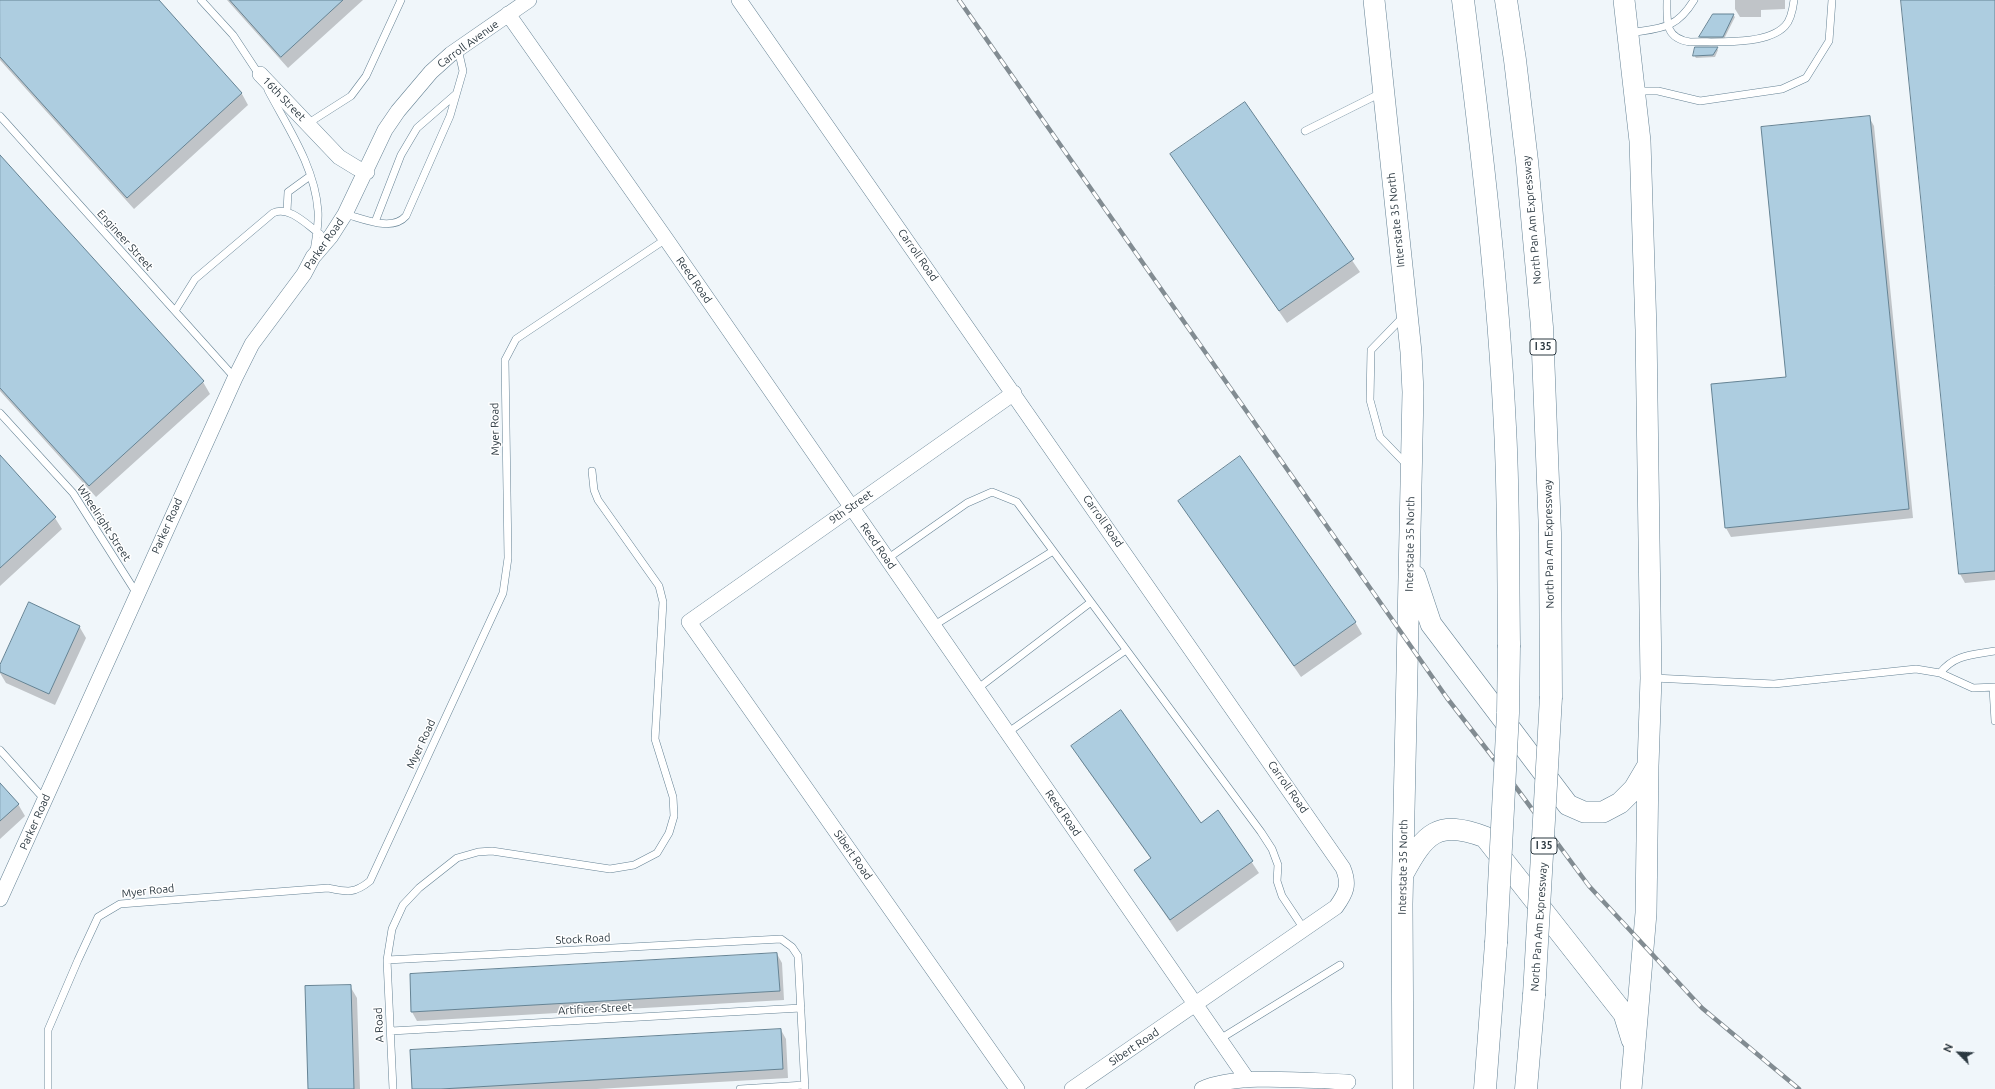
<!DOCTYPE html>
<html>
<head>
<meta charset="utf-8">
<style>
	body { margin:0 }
	#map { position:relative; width:1995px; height:1089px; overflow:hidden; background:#f0f6fa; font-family:Ubuntu,sans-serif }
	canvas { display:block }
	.north { position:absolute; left:1939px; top:1033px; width:40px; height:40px; -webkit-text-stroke:3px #fff; paint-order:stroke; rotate:294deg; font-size:11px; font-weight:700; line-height:16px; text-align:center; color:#2b3840 }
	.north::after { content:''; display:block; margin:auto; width:14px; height:18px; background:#2b3840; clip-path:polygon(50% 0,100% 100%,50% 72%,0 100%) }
</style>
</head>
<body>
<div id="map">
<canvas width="1995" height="1089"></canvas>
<div class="north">N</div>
</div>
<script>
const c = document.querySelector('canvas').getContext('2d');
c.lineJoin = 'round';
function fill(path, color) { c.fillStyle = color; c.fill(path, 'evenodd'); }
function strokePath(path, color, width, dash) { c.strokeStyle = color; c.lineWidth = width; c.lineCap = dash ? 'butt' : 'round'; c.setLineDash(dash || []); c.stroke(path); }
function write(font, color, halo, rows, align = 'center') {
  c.font = font + ' Ubuntu,sans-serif'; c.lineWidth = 3; c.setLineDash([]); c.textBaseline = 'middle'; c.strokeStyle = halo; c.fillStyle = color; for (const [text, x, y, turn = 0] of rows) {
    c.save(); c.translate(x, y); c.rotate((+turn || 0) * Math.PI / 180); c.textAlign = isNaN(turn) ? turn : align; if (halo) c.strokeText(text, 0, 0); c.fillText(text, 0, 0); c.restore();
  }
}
fill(new Path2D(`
	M0,0H157L242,94L248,105L134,209L0,60Z
	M227,0H363L288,68Z
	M1735,0H1785V9L1761,10V17H1740L1735,9Z
	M1902,0H1995V580L1965,583L1960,574Z
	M1733,15L1735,17L1724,39H1701L1700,37Z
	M1717,48L1718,50L1715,57L1696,58L1694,55Z
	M1244,103L1360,272L1287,323L1171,155Z
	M1869,117L1874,126L1913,518L1731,537L1726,528L1787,377Z
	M0,156L203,382L210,394L96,497L0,391Z
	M0,457L55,518L62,529L0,586Z
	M1179,501L1355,622L1362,634L1301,677Z
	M79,626L86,638L55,705L6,683L0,673V668Z
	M1079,758L1201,824L1218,812L1259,873L1177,932L1135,870L1151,859Z
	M0,785L18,804L25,816L0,839Z
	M777,954L782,963L784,1000L417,1021L412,1012Z
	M350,986L357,998L360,1089H309Z
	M781,1030L786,1039L788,1078L597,1089H413Z`), '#0003');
const building = new Path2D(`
	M0,0H159L242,93L127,198L0,57Z
	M230,0H343L281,57Z
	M1901,0H1995V571L1959,574Z
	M1713,14H1734L1723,37H1699Z
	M1695,47H1718L1713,55L1693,56Z
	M1245,102L1354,259L1279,311L1170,154Z
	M1870,116L1909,509L1725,528L1711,384L1786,377L1761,127Z
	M0,155L204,381L89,486L0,388Z
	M0,455L56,517L0,568Z
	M1240,456L1356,622L1294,666L1178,501Z
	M29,602L80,626L49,694L0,672V665Z
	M1121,710L1201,823L1218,810L1253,861L1170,920L1134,870L1151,858L1071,746Z
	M0,783L19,804L0,821Z
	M777,953L780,991L411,1012L410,974Z
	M351,985L354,1089H308L305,986Z
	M781,1029L783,1069L441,1089H412L410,1050Z`);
fill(building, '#adcde0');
strokePath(building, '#658394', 1);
const lane = new Path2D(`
	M201,0L233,35L260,76
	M1667,0C1667,21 1664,38 1690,42C1716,41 1766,46 1785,26C1791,20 1793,8 1794,0
	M1629,33C1660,28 1676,30 1694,0
	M268,90C288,128 315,167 318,211C319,224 316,238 314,251
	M1637,91H1658L1700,101L1782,89L1806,78L1829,41L1832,0
	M0,116L235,378
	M307,124L351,96L366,76L401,0
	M1305,131L1381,93
	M287,211L288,192L310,176
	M345,214C364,219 392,232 406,216L450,116L463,71L458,49
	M375,222L401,155L417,128L456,94
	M175,311L195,279L273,213C289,205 307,225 320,234
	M1403,317L1371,350L1370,400L1380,437L1407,465
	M0,413L73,493L137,594
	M887,559L967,503L992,492L1017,502L1261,832L1272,849L1278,865L1277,881L1282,896L1304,929
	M933,626L1053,551
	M1940,673C1955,654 1973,655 1995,651
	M1654,678L1774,684L1916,669L1940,673L1973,688L1995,687
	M1993,688L1995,721
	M977,689L1091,602
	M1007,733L1126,650
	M0,750L45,800
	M387,960L781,939L792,947L798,956L805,1089
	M391,1031L801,1008
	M1220,1039L1340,965
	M48,1089V1030L78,960L98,917L120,904L328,888C347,892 354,894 370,881L503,593L508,558L505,360L516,339L666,239
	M393,1089L387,960L392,929L403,905L419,888L457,858L478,852L492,851L610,869L634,865L657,853L669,833L674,816L673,797L655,739L663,602L659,586L598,500L594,490L592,471
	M740,1089L805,1085`);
const street = new Path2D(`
	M739,0L1343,868C1350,885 1346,893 1336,907L1072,1089
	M508,14L666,239L1247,1079
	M260,74L339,157L357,168L367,172
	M1014,393L689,622L1017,1089
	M0,899L235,378L252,344L304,274L313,257L331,236L345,214L385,130L398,111L431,72L451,54L529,0
	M1202,1089C1236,1073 1309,1081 1348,1082`);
const secondary = new Path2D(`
	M1374,0L1411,352L1413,392L1402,904L1403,1089
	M1624,0L1640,141L1646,330L1651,678L1648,766L1646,913L1631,1089
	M1415,576L1431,624L1568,805L1584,812H1603L1620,803L1634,789L1647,767
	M1403,874C1425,833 1438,819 1485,837L1624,1014L1632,1040`);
const highway = new Path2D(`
	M1463,0C1481,142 1498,284 1505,427C1509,500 1508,573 1509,645
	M1506,0L1515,60L1527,161L1542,327L1550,533L1551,697
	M1485,1089L1496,943
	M1526,1089L1534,995`);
strokePath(lane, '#658294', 8);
strokePath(street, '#658294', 16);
strokePath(secondary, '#658294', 22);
strokePath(highway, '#658294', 23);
strokePath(lane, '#fff', 7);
strokePath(street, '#fff', 15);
strokePath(secondary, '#fff', 21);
strokePath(highway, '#fff', 22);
const rail = new Path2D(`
	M959,0L1447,698L1512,782L1589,886L1702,1008L1799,1089`);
strokePath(rail, '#828c92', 4.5);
strokePath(rail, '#fff', 3, [9]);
const highwayBridge = new Path2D(`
	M1496,943L1508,713L1509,645
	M1534,995L1551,697`);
strokePath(highwayBridge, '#658294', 23, []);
strokePath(highwayBridge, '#fff', 22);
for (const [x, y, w] of [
	[1543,347,26],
	[1544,846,26]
]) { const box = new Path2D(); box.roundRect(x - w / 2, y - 8, w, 16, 3); c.fillStyle = '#fff'; c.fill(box); strokePath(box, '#2b3840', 1); }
write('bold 10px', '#2b3840', null, [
	["I 35",1543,347],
	["I 35",1544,846]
]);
write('11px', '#2b3840', '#fff', [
	["Carroll Avenue",468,44,-36],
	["16th Street",284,99,46],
	["Interstate 35 North",1396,220,-96],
	["North Pan Am Expressway",1532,220,-95],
	["Engineer Street",125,240,48],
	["Parker Road",324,244,-55],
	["Carroll Road",918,255,55],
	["Reed Road",694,280,55],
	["Myer Road",495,429,-91],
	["9th Street",851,507,-35],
	["Carroll Road",1103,521,55],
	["Wheelright Street",104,523,57],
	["Parker Road",167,526,-66],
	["Interstate 35 North",1410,544,-89],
	["North Pan Am Expressway",1549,544,-91],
	["Reed Road",878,546,55],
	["Myer Road",421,744,-65],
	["Carroll Road",1288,787,55],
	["Reed Road",1063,813,55],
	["Parker Road",35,822,-66],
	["Sibert Road",853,855,55],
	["Interstate 35 North",1403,867,-89],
	["Myer Road",148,891,-6],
	["North Pan Am Expressway",1539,927,-86],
	["Stock Road",583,939,-3],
	["Artificer Street",595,1009,-3],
	["A Road",379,1025,-93],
	["Sibert Road",1134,1047,-34]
]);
</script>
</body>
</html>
